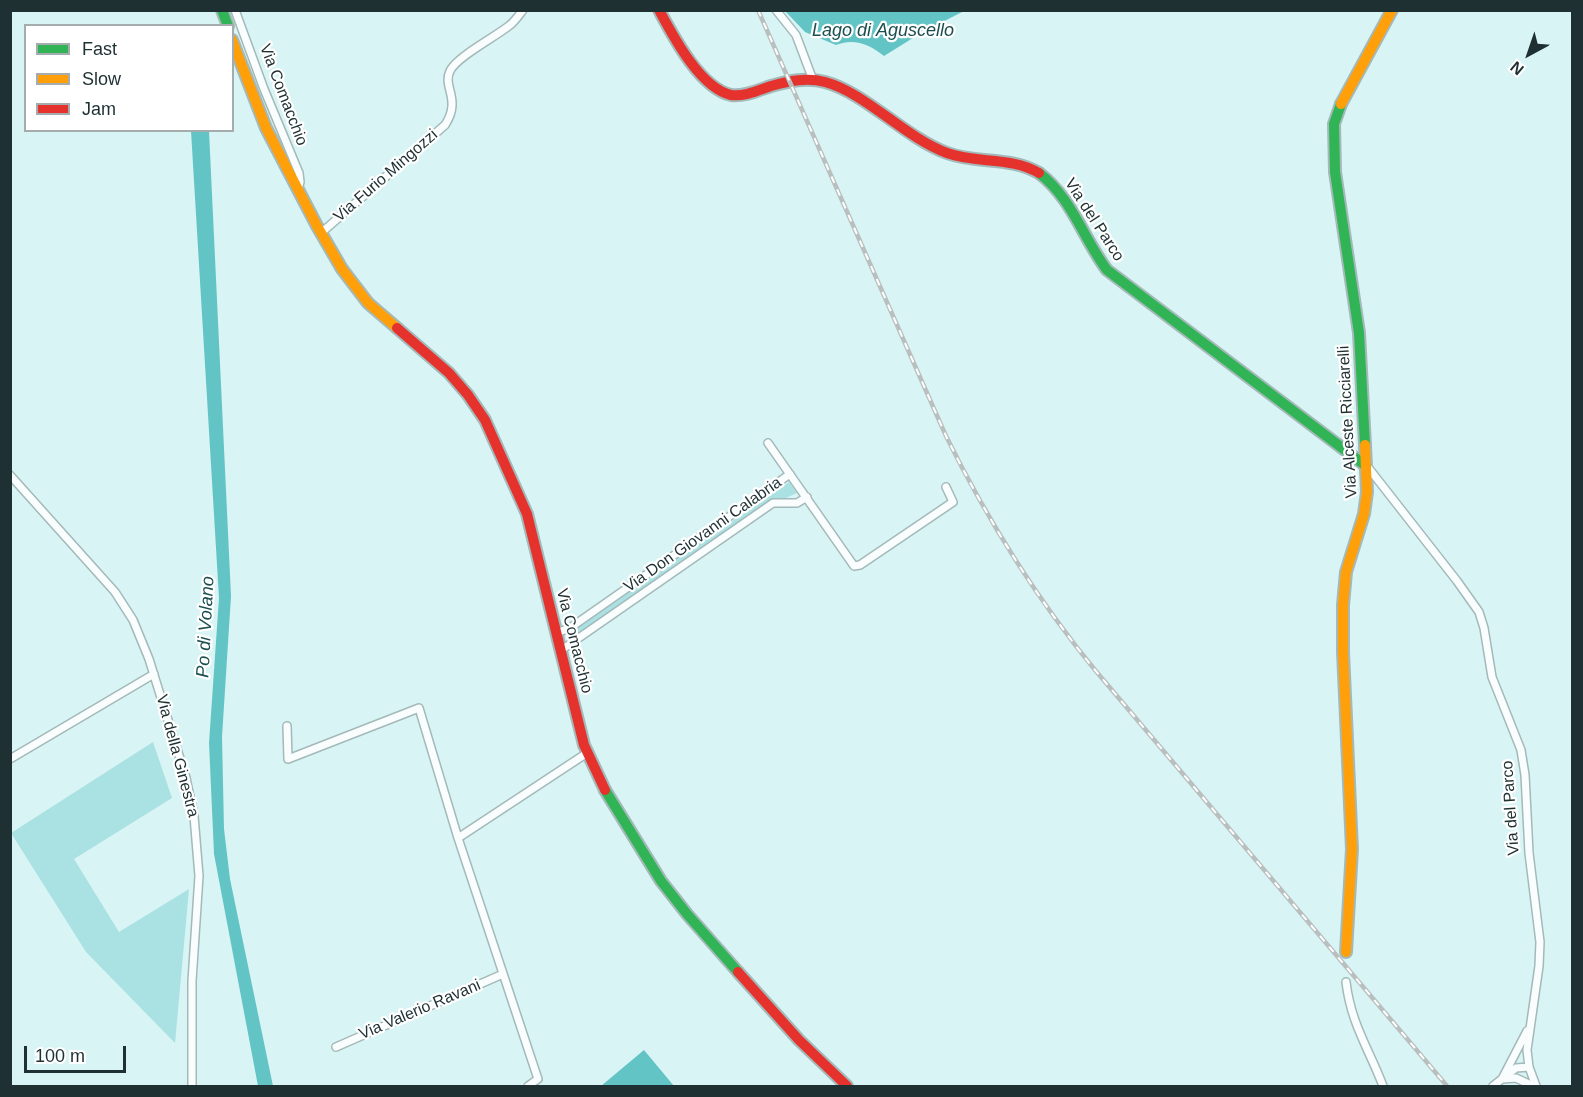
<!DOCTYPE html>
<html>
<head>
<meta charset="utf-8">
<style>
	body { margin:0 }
	#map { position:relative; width:1583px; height:1097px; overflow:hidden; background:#d9f4f4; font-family:Arial,sans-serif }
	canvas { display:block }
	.frame { position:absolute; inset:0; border:12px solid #1e3031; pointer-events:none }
	.legend { position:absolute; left:24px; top:24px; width:210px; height:108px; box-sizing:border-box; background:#fff; border:2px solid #a5acad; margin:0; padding:8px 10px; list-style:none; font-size:18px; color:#1e3031 }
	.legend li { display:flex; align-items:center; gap:12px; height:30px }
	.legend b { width:30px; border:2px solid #a5acad }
	.north { position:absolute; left:1499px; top:24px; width:60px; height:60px; -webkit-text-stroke:4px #fff; paint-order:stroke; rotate:220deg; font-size:16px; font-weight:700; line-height:24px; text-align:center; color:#1e3031 }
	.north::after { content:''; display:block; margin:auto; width:21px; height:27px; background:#1e3031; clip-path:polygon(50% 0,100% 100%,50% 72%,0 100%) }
	.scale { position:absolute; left:24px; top:1046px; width:102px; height:27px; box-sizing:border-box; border:3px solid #1e3031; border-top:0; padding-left:8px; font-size:18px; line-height:21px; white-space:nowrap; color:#1e3031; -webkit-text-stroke:4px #fff; paint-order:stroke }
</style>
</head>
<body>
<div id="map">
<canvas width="1583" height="1097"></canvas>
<div class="frame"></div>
<ul class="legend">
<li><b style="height:8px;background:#30b455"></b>Fast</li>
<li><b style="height:8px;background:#ff9f0a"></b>Slow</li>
<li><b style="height:8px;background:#e5322d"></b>Jam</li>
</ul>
<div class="north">N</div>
<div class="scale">100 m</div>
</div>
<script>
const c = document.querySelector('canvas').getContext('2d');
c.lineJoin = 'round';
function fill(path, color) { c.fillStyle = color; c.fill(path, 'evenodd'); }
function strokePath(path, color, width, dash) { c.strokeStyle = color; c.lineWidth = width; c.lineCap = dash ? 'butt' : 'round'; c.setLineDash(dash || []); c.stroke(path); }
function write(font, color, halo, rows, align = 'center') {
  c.font = font + ' Arial,sans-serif'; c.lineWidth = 4.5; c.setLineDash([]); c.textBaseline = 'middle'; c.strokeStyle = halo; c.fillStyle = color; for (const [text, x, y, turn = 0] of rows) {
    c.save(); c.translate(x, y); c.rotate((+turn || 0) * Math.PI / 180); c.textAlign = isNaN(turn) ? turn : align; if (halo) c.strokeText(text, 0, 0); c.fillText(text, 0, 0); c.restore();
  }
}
fill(new Path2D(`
	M789,482L797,493L786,498L774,500L575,637L572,632Z
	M153,742L172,798L74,859L119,932L189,889L175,1043L86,952L11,833Z`), '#aae1e2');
fill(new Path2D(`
	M785,11H964L921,33L884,56C869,44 854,38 836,45L805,32Z
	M191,131H209L231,596L222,737L224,829L230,879L273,1086H258L214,854L209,743L219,598Z
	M644,1050L674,1086H601Z`), '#63c4c6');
const street = new Path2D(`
	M235,10L264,89L299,173L300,182L298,190
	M776,10L796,35L813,80
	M321,233L445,125C462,99 442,87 450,71C456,57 497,36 510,25C515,21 519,15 523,10
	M768,443L854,566L860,565L953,502L946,487
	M1367,466L1457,581L1479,612L1484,628L1492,677L1521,750L1525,775L1529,853L1540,942L1539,966L1527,1050L1529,1067L1536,1086
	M10,475L115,592L133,620L149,659L186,778L194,816L199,876L192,981V1086
	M556,633L570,628L790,474
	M560,651L773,503H797L807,497
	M287,726L288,759L419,708L458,838
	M10,759L154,674
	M1346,982C1351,1024 1369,1049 1383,1086
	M336,1047L503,974
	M1502,1079L1527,1031
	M1502,1079L1516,1078L1533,1086
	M528,1086L538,1079L458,838L587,753
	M1493,1086L1516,1068L1529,1067`);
const fast = new Path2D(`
	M222,10L228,26
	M1341,104L1334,124L1335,172L1359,333L1365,445
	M1039,173C1072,198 1083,238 1107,270L1366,466
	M605,790L661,881L687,914L738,972`);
const slow = new Path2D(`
	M232,40L266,128L317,226L342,269L368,303L397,328
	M1341,104L1392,10
	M1346,952L1352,849L1343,652V605L1346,572L1364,514L1367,492L1365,445`);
const jam = new Path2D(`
	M659,10C673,36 700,88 731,95C744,97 759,90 771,86C789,81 807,77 825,82C866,93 904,137 947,153C977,164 1010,156 1039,173
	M397,328L449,373L468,395L485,420L527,514L584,745L605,790
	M738,972L799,1040L847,1086`);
strokePath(street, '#a4b9b9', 10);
strokePath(fast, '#a4b9b9', 14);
strokePath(slow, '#a4b9b9', 14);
strokePath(jam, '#a4b9b9', 14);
strokePath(street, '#f9fdfd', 7);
strokePath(fast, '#30b455', 10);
strokePath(slow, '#ff9f0a', 10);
strokePath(jam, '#e5322d', 10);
const rail = new Path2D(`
	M758,10L946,436C987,519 1036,598 1095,670L1447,1086`);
strokePath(rail, '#b9bfbf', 4.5);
strokePath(rail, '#fff', 2, [7]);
write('16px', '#1e3031', '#fff', [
	["Via Comacchio",283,95,69],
	["Via Furio Mingozzi",386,176,-41],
	["Via del Parco",1094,220,57],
	["Via Alceste Ricciarelli",1348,422,-93],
	["Via Don Giovanni Calabria",703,535,-35],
	["Via Comacchio",574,641,76],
	["Via della Ginestra",177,756,75],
	["Via del Parco",1511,808,-94],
	["Via Valerio Ravani",420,1010,-23]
]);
write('italic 18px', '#1a4e4f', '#fff', [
	["Lago di Aguscello",883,31],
	["Po di Volano",206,627,-87]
]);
</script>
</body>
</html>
